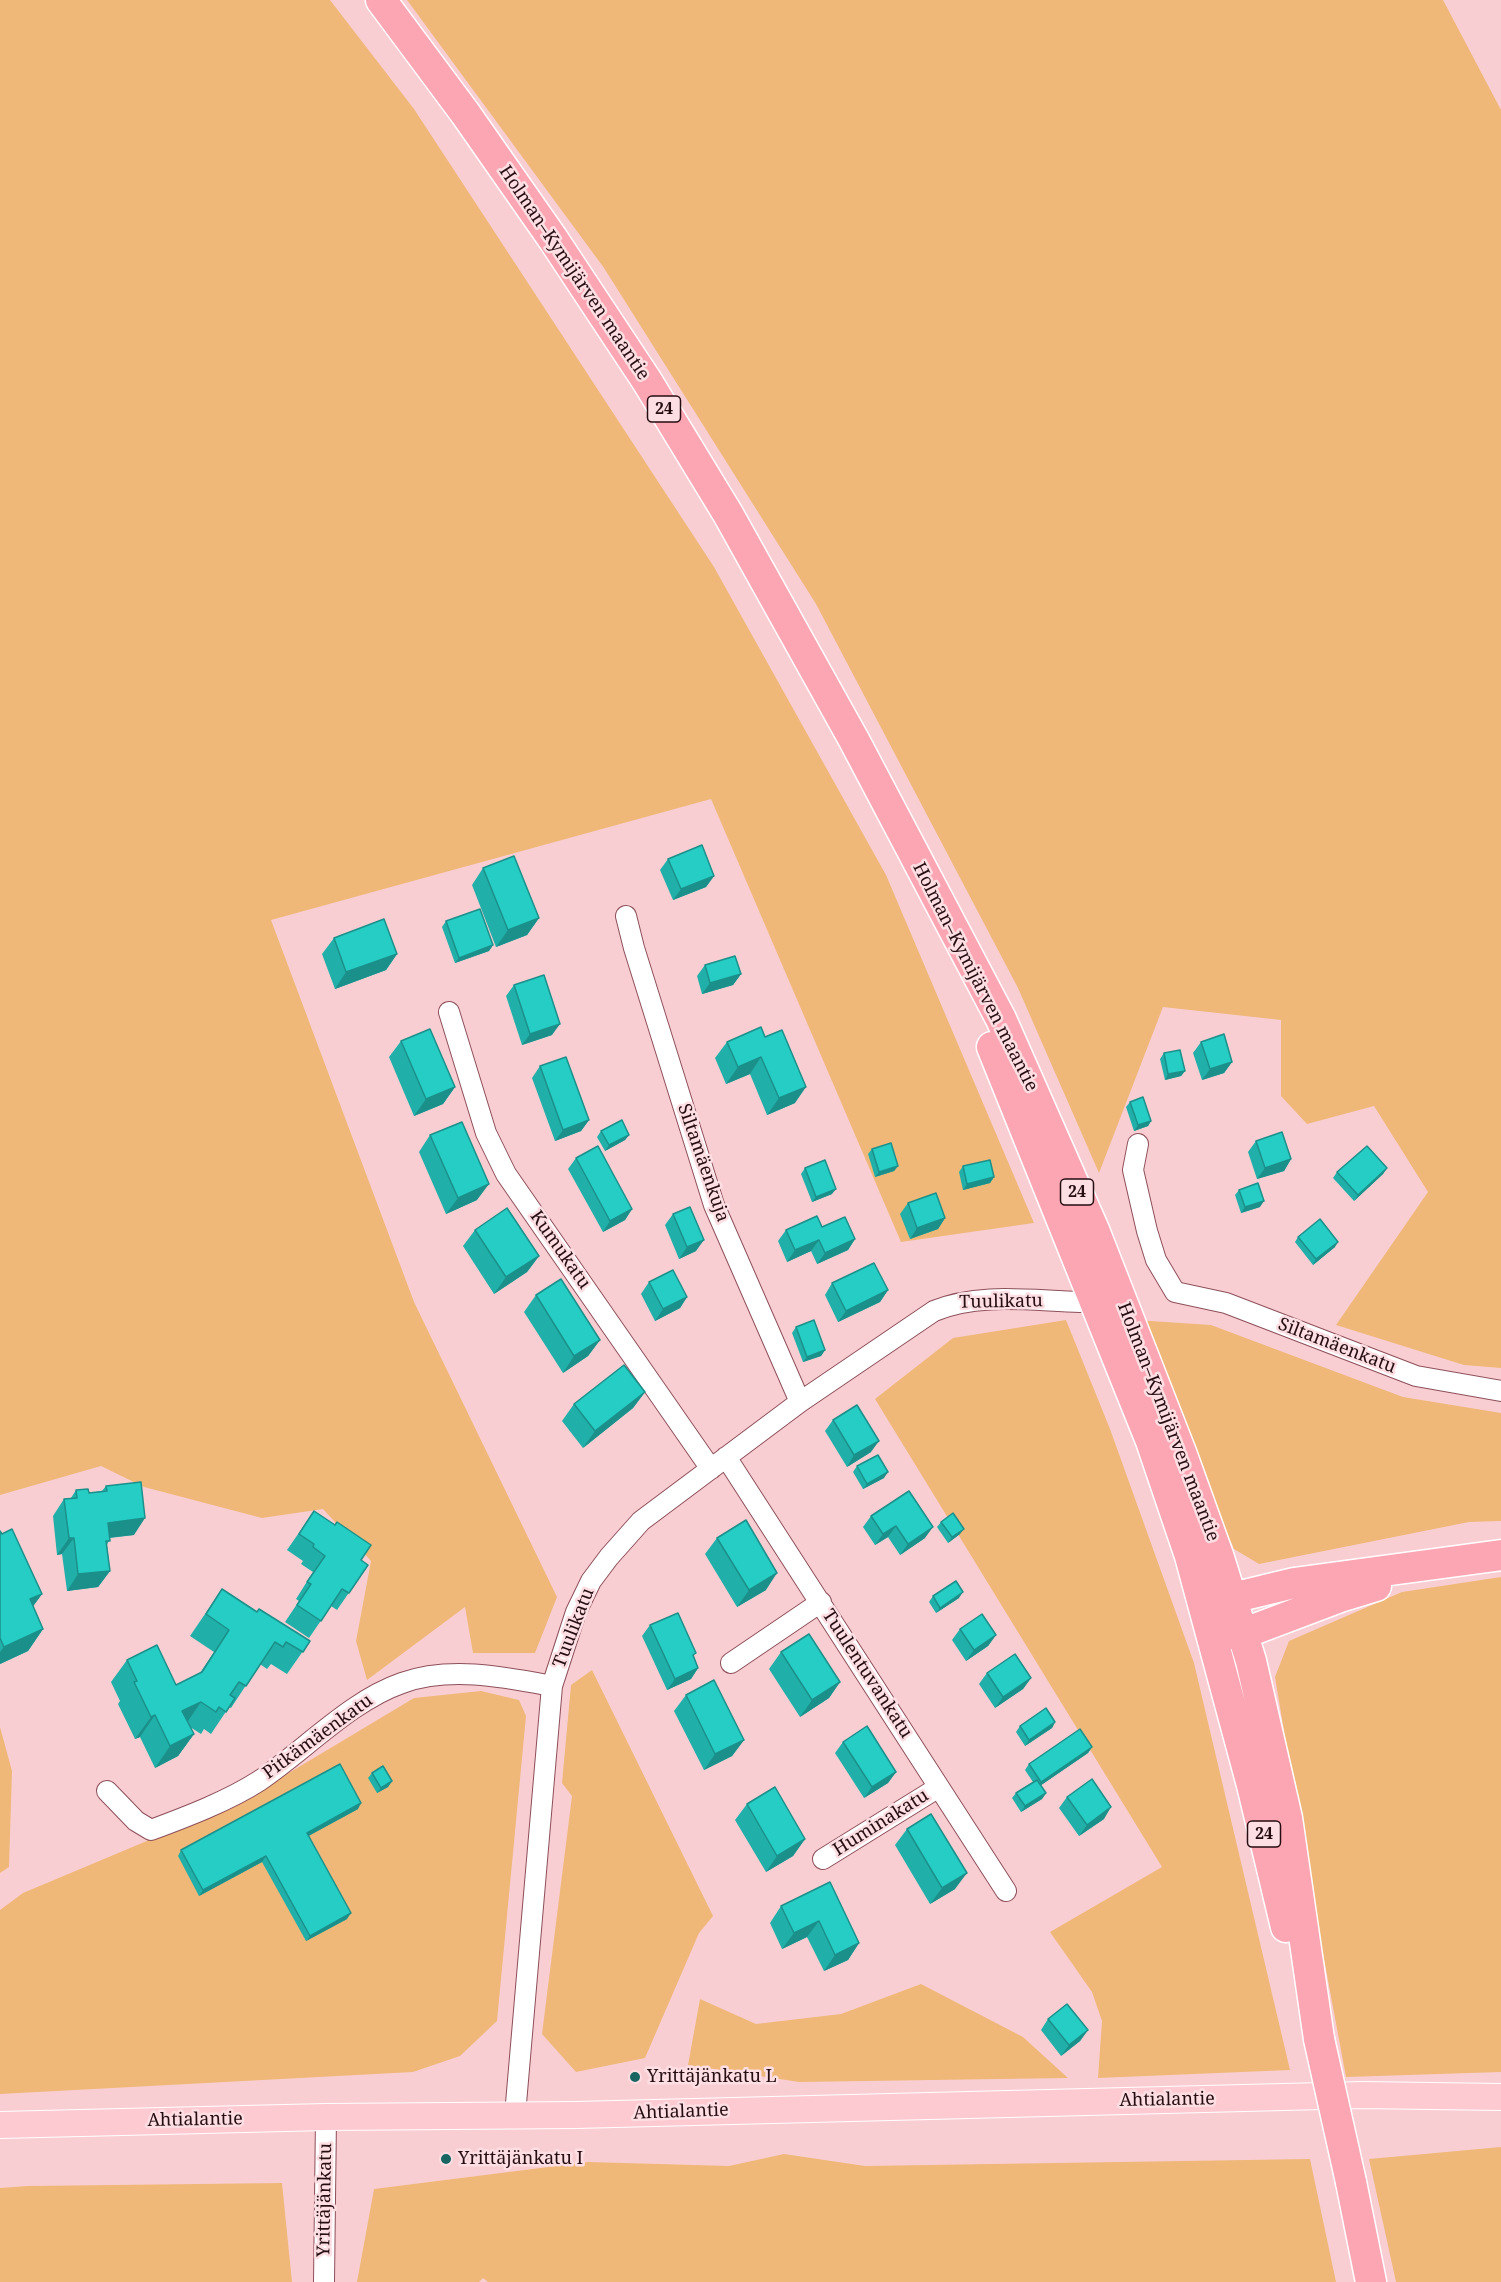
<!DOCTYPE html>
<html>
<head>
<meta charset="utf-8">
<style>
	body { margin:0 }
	canvas { display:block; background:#f9ced3 }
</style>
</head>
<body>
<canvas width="1501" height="2282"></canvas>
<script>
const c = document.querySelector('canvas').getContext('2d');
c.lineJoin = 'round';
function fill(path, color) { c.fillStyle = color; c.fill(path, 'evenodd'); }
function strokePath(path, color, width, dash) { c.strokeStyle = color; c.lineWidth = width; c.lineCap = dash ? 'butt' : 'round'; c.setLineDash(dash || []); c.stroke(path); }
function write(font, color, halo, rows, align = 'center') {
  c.font = font + ' "Noto Serif",serif'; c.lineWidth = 5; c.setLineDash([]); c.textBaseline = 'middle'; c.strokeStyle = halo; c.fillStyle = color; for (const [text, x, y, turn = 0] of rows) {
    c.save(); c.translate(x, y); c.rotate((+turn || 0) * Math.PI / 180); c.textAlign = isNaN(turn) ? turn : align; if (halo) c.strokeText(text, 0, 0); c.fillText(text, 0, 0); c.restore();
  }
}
fill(new Path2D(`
	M0,0H330L414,109L714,567L886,875L1034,1223L901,1242L711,799L271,920L414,1302L557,1597L535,1653H473L465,1607L367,1680L356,1641L371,1561L323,1509L262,1518L144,1487L101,1466L0,1495Z
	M407,0H1443L1501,110V1368L1464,1365L1336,1325L1428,1192L1374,1106L1307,1124L1281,1096V1020L1163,1007L1099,1173L1018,988L816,604L604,268Z
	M1066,1320L1110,1429L1194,1663L1290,2070L1098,2078L1102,2021L1092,1992L1050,1932L1162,1867L875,1399L953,1338Z
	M1135,1320L1211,1325L1403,1397L1501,1413V1521L1469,1522L1259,1564L1234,1549Z
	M1501,1577V2072L1346,2077L1305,1857L1275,1677L1289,1641L1402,1592Z
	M592,1670L713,1916L699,1933L645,2058L576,2072L542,2034L572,1796L562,1783L571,1685Z
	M481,1691L519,1700L526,1716L497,2021L460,2056L413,2072L0,2094V1910L23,1893L242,1801L414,1698Z
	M0,1727L12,1771L9,1867L0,1873Z
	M921,1984L1023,2037L1068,2078L799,2082L688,2065L700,1999L756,2024L841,2014Z
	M1501,2147V2282H1396L1369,2159Z
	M784,2154L865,2166L1310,2159L1336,2282H488L483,2278L479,2282H357L374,2189L588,2162L729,2166Z
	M282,2183L292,2282H0V2188L28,2186Z`), '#efb878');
const minor = new Path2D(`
	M626,916L634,948L714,1205L800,1402
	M449,1012L486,1133L506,1174L711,1469
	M1138,1144L1133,1170L1147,1231L1156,1260L1175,1292L1226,1303L1416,1376L1501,1391
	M726,1457L1006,1891
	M731,1663L821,1602
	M107,1791L136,1821L151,1830C186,1817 228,1801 259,1781C305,1750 350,1701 402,1683C450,1666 504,1677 552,1686
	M823,1859L939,1787
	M515,2115L552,1686L576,1612L591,1581L609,1557L641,1521L800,1402L934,1311C979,1292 1033,1301 1080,1302
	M324,2282L326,2117`);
const major = new Path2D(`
	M0,2125L326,2117L576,2115L1362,2095L1501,2097`);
const highway = new Path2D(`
	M381,0L465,113L553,239L647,381L728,514L854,740L1001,1019L1094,1230L1182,1455L1218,1555L1251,1661L1287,1818L1319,2039
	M992,1047L1151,1441L1190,1556L1252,1785L1286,1927
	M1218,1612L1232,1598L1294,1583L1501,1555
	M1222,1634H1242L1340,1597L1376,1586
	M1351,2182L1371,2282`);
strokePath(minor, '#8d505a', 22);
strokePath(major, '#fff', 28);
strokePath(highway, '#fff', 33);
strokePath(minor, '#fff', 20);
strokePath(major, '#fecad1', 26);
strokePath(highway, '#fda6b3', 30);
const highwayBridge = new Path2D(`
	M1319,2039L1351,2182`);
strokePath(highwayBridge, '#fff', 33, []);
strokePath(highwayBridge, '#fda6b3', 30);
fill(new Path2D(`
	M668,859L714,876L706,887L673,900L660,870Z
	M483,868L539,918L527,935L496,947L472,885Z
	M446,921L493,945L489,951L455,963L442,927Z
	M334,938L397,954L386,970L335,989L322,954Z
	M705,965L741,974L733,985L702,994L697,976Z
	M514,985L552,1035L522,1045L506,996Z
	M761,1027L795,1103L767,1115L750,1074L726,1084L715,1058L727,1042Z
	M401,1041L455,1087L443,1104L414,1116L389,1057Z
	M1201,1042L1232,1062L1224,1073L1202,1080L1193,1053Z
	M1164,1053L1185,1071L1181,1076L1165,1080L1160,1059Z
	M540,1066L589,1120L581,1131L555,1141L532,1078Z
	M1130,1102L1151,1121L1148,1126L1134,1131L1126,1107Z
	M601,1131L629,1135L625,1140L605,1151L597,1137Z
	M430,1135L477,1200L446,1214L419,1152Z
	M1256,1141L1291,1159L1284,1171L1257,1179L1248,1152Z
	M872,1149L898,1166L894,1171L875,1177L868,1154Z
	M576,1158L632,1209L625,1220L603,1232L568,1169Z
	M963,1166L994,1177L990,1183L963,1190L959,1172Z
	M805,1168L832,1194L812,1202L801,1174Z
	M1387,1168L1383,1174L1354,1201L1333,1178L1337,1172Z
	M1239,1190L1260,1207L1241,1213L1235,1195Z
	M908,1203L945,1218L938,1229L910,1239L900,1214Z
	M673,1214L696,1251L679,1259L665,1225Z
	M822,1227L855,1239L848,1250L817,1264L811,1251L787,1262L778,1241L786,1230Z
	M475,1230L539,1256L527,1272L494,1294L463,1246Z
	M1298,1237L1335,1247L1313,1265L1295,1242Z
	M649,1282L687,1297L680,1308L655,1321L641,1294Z
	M832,1283L888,1290L880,1302L838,1322L825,1295Z
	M536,1295L600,1340L588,1356L563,1373L524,1312Z
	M796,1327L825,1350L821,1356L803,1362L792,1333Z
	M645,1392L633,1408L583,1448L562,1421L574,1404Z
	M833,1420L871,1452L847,1467L825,1431Z
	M857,1466L884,1478L863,1489L853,1472Z
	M106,1486L134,1535L110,1538L107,1545L110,1571L98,1587L67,1591L62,1554L57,1555L53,1516L64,1499L71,1498L76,1490L89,1493L102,1491Z
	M909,1491L925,1538L900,1555L888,1537L875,1545L863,1527L871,1516Z
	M314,1511L361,1560L368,1565L337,1610L331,1606L309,1638L285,1622L299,1601L296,1599L313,1572L301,1564L303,1561L287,1550Z
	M941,1522L960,1534L948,1543L937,1527Z
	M0,1531L42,1594L33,1606L43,1629L28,1651L0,1664Z
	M717,1538L766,1590L737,1607L705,1554Z
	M222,1589L257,1612L310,1641L287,1674L271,1664L267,1669L260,1664L231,1708L229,1707L211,1734L204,1729L201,1734L190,1727L194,1734L178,1756L155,1768L140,1737L135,1739L118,1704L120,1701L111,1682L127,1660L176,1685L200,1673L214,1652L190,1636Z
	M933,1596L959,1598L936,1613L929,1602Z
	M650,1625L693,1657L698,1668L691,1679L667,1690L642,1636Z
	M960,1629L996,1635L988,1646L966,1661L952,1640Z
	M781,1652L840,1682L829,1698L800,1717L769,1669Z
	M987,1673L1031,1678L1023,1689L995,1708L979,1684Z
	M686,1695L744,1740L732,1756L704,1770L674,1711Z
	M1055,1722L1052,1728L1025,1746L1016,1732L1020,1726Z
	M843,1742L896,1772L888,1783L864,1798L835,1753Z
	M1092,1747L1088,1753L1041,1785L1046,1793L1042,1799L1021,1812L1012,1798L1016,1793L1033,1782L1025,1770L1029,1764Z
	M372,1773L392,1781L388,1787L377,1793L368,1778Z
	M1067,1797L1104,1819L1079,1836L1059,1808Z
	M747,1804L805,1839L793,1856L766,1872L735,1820Z
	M358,1809L308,1836L347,1919L306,1941L262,1862L199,1896L178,1856L181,1850Z
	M907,1829L955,1889L930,1904L895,1845Z
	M830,1882L859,1943L848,1960L824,1971L807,1937L782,1949L770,1923L781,1906Z
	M1048,2019L1088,2030L1080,2041L1061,2056L1041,2030Z`), '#21b0a9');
fill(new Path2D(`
	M714,876L706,887L673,900L681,889Z
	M539,918L527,935L496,947L508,930Z
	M493,945L489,951L455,963L459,958Z
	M397,954L386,970L335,989L346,972Z
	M741,974L733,985L702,994L710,983Z
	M560,1024L552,1035L522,1045L530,1034Z
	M761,1057L750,1074L726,1084L738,1067Z
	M1232,1062L1224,1073L1202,1080L1210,1069Z
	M1185,1071L1181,1076L1165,1080L1168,1074Z
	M455,1087L443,1104L414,1116L426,1099Z
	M806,1087L795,1103L767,1115L779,1098Z
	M589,1120L581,1131L555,1141L563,1130Z
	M1151,1121L1148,1126L1134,1131L1138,1125Z
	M629,1135L625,1140L605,1151L609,1145Z
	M1291,1159L1284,1171L1257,1179L1265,1168Z
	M898,1166L894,1171L875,1177L879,1172Z
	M1387,1168L1383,1174L1354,1201L1358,1195Z
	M994,1177L990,1183L963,1190L967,1184Z
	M489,1184L477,1200L446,1214L458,1198Z
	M836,1189L832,1194L812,1202L816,1197Z
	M1264,1201L1260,1207L1241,1213L1245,1207Z
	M632,1209L625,1220L603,1232L610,1221Z
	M945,1218L938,1229L910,1239L917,1228Z
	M855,1239L848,1250L817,1264L825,1253Z
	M704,1240L696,1251L679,1259L687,1247Z
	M819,1240L811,1251L787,1262L795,1250Z
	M1338,1242L1335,1247L1313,1265L1316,1259Z
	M539,1256L527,1272L494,1294L506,1277Z
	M888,1290L880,1302L838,1322L846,1311Z
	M687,1297L680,1308L655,1321L663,1309Z
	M600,1340L588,1356L563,1373L574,1356Z
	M825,1350L821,1356L803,1362L807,1357Z
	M645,1392L633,1408L583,1448L595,1431Z
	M879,1441L871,1452L847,1467L854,1455Z
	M888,1472L884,1478L863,1489L867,1484Z
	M145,1518L134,1535L96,1539L108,1523Z
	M896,1526L888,1537L875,1545L883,1534Z
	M933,1527L925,1538L900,1555L908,1544Z
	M964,1529L960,1534L948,1543L952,1537Z
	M69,1538H74L62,1554L57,1555Z
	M110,1571L98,1587L67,1591L78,1574Z
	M777,1573L766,1590L737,1607L749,1590Z
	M963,1592L959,1598L936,1613L940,1608Z
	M42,1594L26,1616L30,1599Z
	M43,1629L28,1651L0,1664V1652L4,1647Z
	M996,1635L988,1646L966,1661L974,1650Z
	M698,1668L691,1679L667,1690L675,1679Z
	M1031,1678L1023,1689L995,1708L1003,1697Z
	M840,1682L829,1698L800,1717L812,1700Z
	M201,1702L186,1724L182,1711Z
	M155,1715L140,1737L135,1739L151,1717Z
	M1055,1722L1052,1728L1025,1746L1029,1740Z
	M194,1734L178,1756L155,1768L170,1746Z
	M744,1740L732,1756L704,1770L715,1754Z
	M1092,1747L1088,1753L1037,1788L1041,1782Z
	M896,1772L888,1783L864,1798L872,1787Z
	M392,1781L388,1787L377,1793L381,1788Z
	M1046,1793L1042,1799L1021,1812L1025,1806Z
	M361,1803L358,1809L303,1839L307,1833Z
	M1111,1807L1104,1819L1079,1836L1087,1825Z
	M805,1839L793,1856L766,1872L777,1856Z
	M266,1856L262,1862L199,1896L203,1890Z
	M967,1873L955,1889L930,1904L942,1888Z
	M351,1913L347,1919L306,1941L310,1936Z
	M819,1921L807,1937L782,1949L794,1933Z
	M859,1943L848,1960L824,1971L835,1955Z
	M1088,2030L1080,2041L1061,2056L1069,2045Z`), '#1b908a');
const building = new Path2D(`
	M702,845L714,876L681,889L668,859Z
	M514,856L539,918L508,930L483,868Z
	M480,909L493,945L459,958L446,921Z
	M384,919L397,954L346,972L334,938Z
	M735,956L741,974L710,983L705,965Z
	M544,975L560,1024L530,1034L514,985Z
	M761,1027L765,1037L782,1030L806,1087L779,1098L761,1057L738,1067L727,1042Z
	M430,1029L455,1087L426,1099L401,1041Z
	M1224,1034L1232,1062L1210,1069L1201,1042Z
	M1180,1050L1185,1071L1168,1074L1164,1053Z
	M566,1057L589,1120L563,1130L540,1066Z
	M1143,1097L1151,1121L1138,1125L1130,1102Z
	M622,1120L629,1135L609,1145L601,1131Z
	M462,1122L489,1184L458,1198L430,1135Z
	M1282,1132L1291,1159L1265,1168L1256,1141Z
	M891,1143L898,1166L879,1172L872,1149Z
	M598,1146L632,1209L610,1221L576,1158Z
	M1367,1146L1387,1168L1358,1195L1337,1172Z
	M825,1160L836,1189L816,1197L805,1168Z
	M990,1160L994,1177L967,1184L963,1166Z
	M1258,1183L1264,1201L1245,1207L1239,1190Z
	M936,1193L945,1218L917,1228L908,1203Z
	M690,1207L704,1240L687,1247L673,1214Z
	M507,1208L539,1256L506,1277L475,1230Z
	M817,1216L822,1227L845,1217L855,1239L825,1253L819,1240L795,1250L786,1230Z
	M1320,1219L1338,1242L1316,1259L1298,1237Z
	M874,1263L888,1290L846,1311L832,1283Z
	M673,1270L687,1297L663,1309L649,1282Z
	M561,1279L600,1340L574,1356L536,1295Z
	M814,1320L825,1350L807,1357L796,1327Z
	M624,1365L645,1392L595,1431L574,1404Z
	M857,1405L879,1441L854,1455L833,1420Z
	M878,1455L888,1472L867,1484L857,1466Z
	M141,1482L145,1518L108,1523L110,1541H106L110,1571L78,1574L74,1538H69L64,1499L77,1498L76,1490L88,1489L89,1493L107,1491L106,1486Z
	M909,1491L933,1527L908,1544L896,1526L883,1534L871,1516Z
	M314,1511L335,1525L337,1522L371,1545L361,1560L368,1565L349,1593L342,1589L321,1621L297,1605L311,1584L307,1582L325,1556L313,1547L314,1544L299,1534Z
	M953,1513L964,1529L952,1537L941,1522Z
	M746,1520L777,1573L749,1590L717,1538Z
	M12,1529L42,1594L30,1599L43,1629L4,1647L0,1638V1531L2,1534Z
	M956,1581L963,1592L940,1608L933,1596Z
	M222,1589L257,1612L259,1609L310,1641L303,1652L286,1642L283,1647L275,1642L246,1686L239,1682L230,1695L235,1698L226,1712L219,1707L216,1712L201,1702L182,1711L194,1734L170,1746L155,1715L151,1717L134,1682L137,1681L127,1660L157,1645L176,1685L202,1672L229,1630L206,1614Z
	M678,1613L696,1653L693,1655L698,1668L675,1679L650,1625Z
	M982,1614L996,1635L974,1650L960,1629Z
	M809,1634L840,1682L812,1700L781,1652Z
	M1015,1654L1031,1678L1003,1697L987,1673Z
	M714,1680L744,1740L715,1754L686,1695Z
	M1046,1708L1055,1722L1029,1740L1020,1726Z
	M867,1726L896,1772L872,1787L843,1742Z
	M1080,1729L1092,1747L1041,1782L1029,1764Z
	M340,1764L361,1803L307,1833L351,1913L310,1936L266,1856L203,1890L181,1850Z
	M383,1766L392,1781L381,1788L372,1773Z
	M1092,1779L1111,1807L1087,1825L1067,1797Z
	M1037,1780L1046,1793L1025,1806L1016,1793Z
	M775,1787L805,1839L777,1856L747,1804Z
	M931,1814L967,1873L942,1888L907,1829Z
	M830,1882L859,1943L835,1955L819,1921L794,1933L781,1906Z
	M1067,2004L1088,2030L1069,2045L1048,2019Z`);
fill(building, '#26cdc5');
strokePath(building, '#1b908a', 1.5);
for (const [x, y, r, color] of [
	[635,2077,6,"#186561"],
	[446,2159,6,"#186561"]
]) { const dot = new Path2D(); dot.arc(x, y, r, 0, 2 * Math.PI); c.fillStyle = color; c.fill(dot); strokePath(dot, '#fddfe3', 2); }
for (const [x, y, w] of [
	[664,409,33],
	[1077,1192,33],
	[1264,1834,33]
]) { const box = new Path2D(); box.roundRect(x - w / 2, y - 13, w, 26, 4.5); c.fillStyle = '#fddfe3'; c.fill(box); strokePath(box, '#250d12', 1.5); }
write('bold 16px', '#250d12', null, [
	["24",664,409],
	["24",1077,1192],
	["24",1264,1834]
]);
write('18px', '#250d12', '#fddfe3', [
	["Holman–Kymijärven maantie",574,273,56],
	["Holman–Kymijärven maantie",975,977,63],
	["Siltamäenkuja",703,1163,71],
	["Kumukatu",560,1250,55],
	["Tuulikatu",1001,1302,-1],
	["Siltamäenkatu",1337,1346,21],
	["Holman–Kymijärven maantie",1168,1422,69],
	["Tuulikatu",574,1628,-69],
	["Tuulentuvankatu",867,1674,57],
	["Pitkämäenkatu",318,1737,-36],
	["Huminakatu",881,1823,-32],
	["Ahtialantie",1167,2100,-1],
	["Ahtialantie",681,2112,-2],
	["Ahtialantie",195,2120,-1],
	["Yrittäjänkatu",325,2200,-89]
]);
write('18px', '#250d12', '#fddfe3', [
	["Yrittäjänkatu L",647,2077],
	["Yrittäjänkatu I",458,2159]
], 'left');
</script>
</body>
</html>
